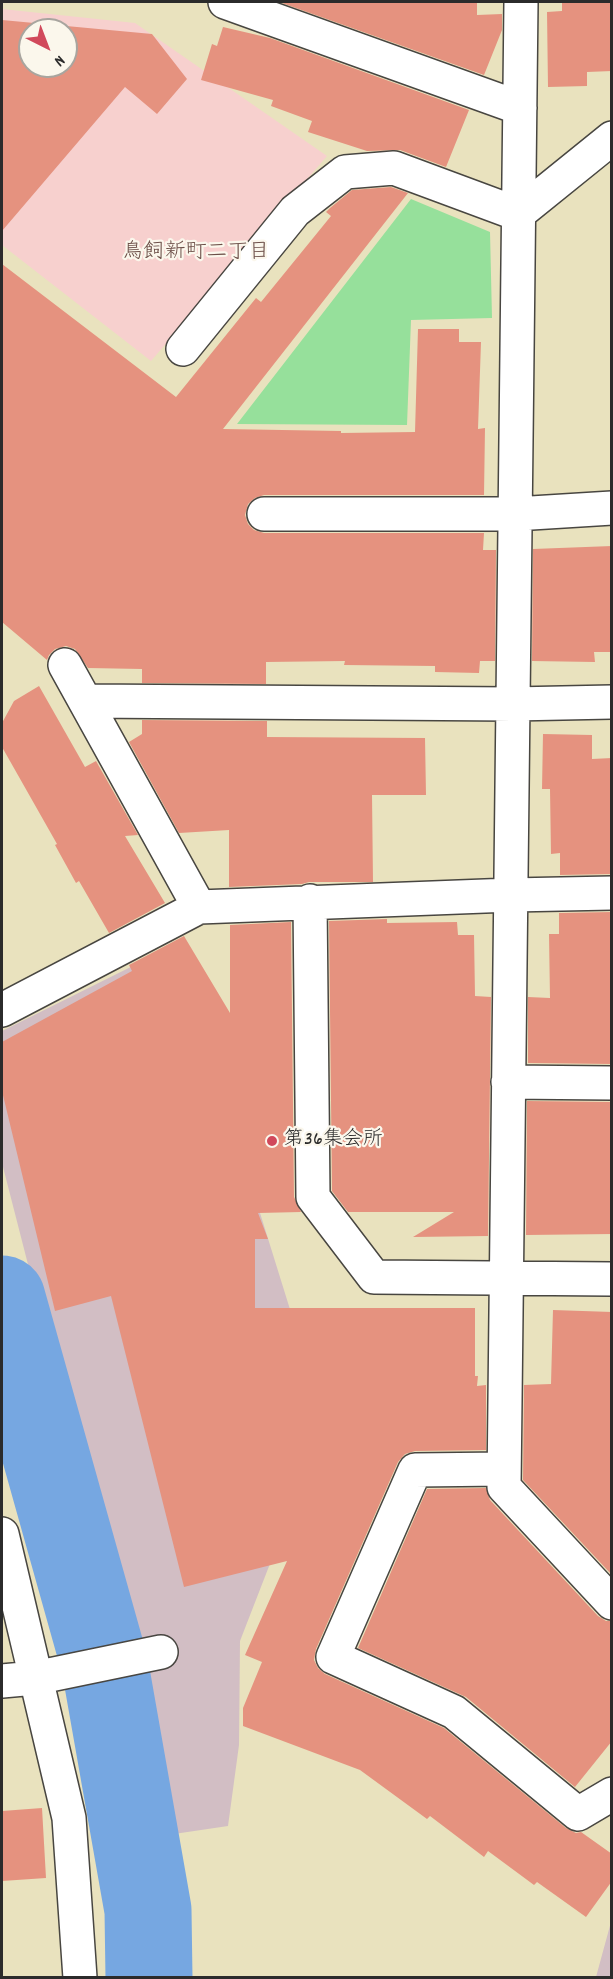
<!DOCTYPE html>
<html>
<head>
<meta charset="utf-8">
<style>
	body { margin:0 }
	#map { position:relative; width:613px; height:1979px; overflow:hidden; background:#e9e2be; font-family:Dekko,sans-serif }
	canvas { display:block }
	.frame { position:absolute; inset:0; border:3px solid #2b2b2b; pointer-events:none }
	.north { position:absolute; left:18px; top:18px; width:60px; height:60px; box-sizing:border-box; background:#fbf7ec; border:2px solid #a8a59f; border-radius:50%; rotate:138deg; font-size:16px; font-weight:700; line-height:24px; text-align:center; color:#2b2b2b }
	.north::after { content:''; display:block; margin:auto; width:21px; height:27px; background:#d1495b; clip-path:polygon(50% 0,100% 100%,50% 72%,0 100%) }
</style>
</head>
<body>
<div id="map">
<canvas width="613" height="1979"></canvas>
<div class="frame"></div>
<div class="north">N</div>
</div>
<script>
const c = document.querySelector('canvas').getContext('2d');
c.lineJoin = 'round';
function fill(path, color) { c.fillStyle = color; c.fill(path, 'evenodd'); }
function strokePath(path, color, width, dash) { c.strokeStyle = color; c.lineWidth = width; c.lineCap = dash ? 'butt' : 'round'; c.setLineDash(dash || []); c.stroke(path); }
function write(font, color, halo, rows, align = 'center') {
  c.font = font + ' Dekko,"Klee One",sans-serif'; c.lineWidth = 4.5; c.setLineDash([]); c.textBaseline = 'middle'; c.strokeStyle = halo; c.fillStyle = color; for (const [text, x, y, turn = 0] of rows) {
    c.save(); c.translate(x, y); c.rotate((+turn || 0) * Math.PI / 180); c.textAlign = isNaN(turn) ? turn : align; if (halo) c.strokeText(text, 0, 0); c.fillText(text, 0, 0); c.restore();
  }
}
fill(new Path2D(`
	M2,9L135,23L327,156L151,361L2,245ZM30,30H66V66H30Z`), '#f7d0ce');
fill(new Path2D(`
	M183,941L228,1110L293,1319L292,1507L240,1641L239,1745L228,1826L174,1834L2,1163V1031Z
	M611,1922V1977H596Z`), '#d2bec4');
fill(new Path2D(`
	M411,199L490,232L492,318L411,320L407,425L237,424Z`), '#96e09b');
strokePath(new Path2D(`
	M2,1299L105,1666L148,1910L149,1978`), '#76a7e1', 87);
fill(new Path2D(`
	M279,2H477V15L502,14V30L484,75Z
	M562,2H612V71L587,72V86L548,87L547,12L562,11Z
	M2,20L152,34L187,79L157,114L125,87L2,231ZM30,30H66V66H30Z
	M223,27L270,38L469,110L446,167L400,150L367,151L308,132L312,121L271,106L273,100L201,80L212,44L217,46Z
	M391,187L408,193L223,429L341,431V433L415,432L418,329H459V342H481L478,429L485,428L484,495H264L255,498L248,504L245,515L248,524L254,530L264,533H484L483,550H496L495,661H480L479,673L435,672V666L344,665L345,661L266,662V684L142,683V669L88,668L75,649L66,646L55,649L49,655L47,660L2,622V264L176,397L256,298L261,302L331,216L326,212L330,208L352,190Z
	M612,546V652H594L595,662L532,661L533,549Z
	M39,686L85,767L96,761L138,835L125,836L165,903L109,933L79,881L76,883L55,845L57,844L2,747V723L14,701Z
	M142,720L267,721V737L425,738L426,795H372L373,882H309L302,884L229,887V830L179,833L129,742L142,734Z
	M543,734L592,735V759L612,758V874L560,875V853L551,854L550,789H542Z
	M612,912V1064L528,1063V997L550,998L549,934H559V913Z
	M387,919V923L457,922L458,935H474L475,996L491,997L488,1236L413,1237L454,1212H348L332,1191L329,921Z
	M291,922L294,1197L301,1212L258,1213L268,1239H255V1308H475V1376H478L477,1386L486,1385V1450L415,1451L405,1454L398,1462L316,1649L314,1660L318,1668L325,1674L444,1728L566,1828L576,1833L581,1832L612,1854V1881L586,1917L537,1882L534,1885L488,1851L484,1857L430,1816L427,1819L360,1770L243,1726V1708L262,1662L245,1655L287,1561L184,1587L111,1296L55,1311L2,1091V1042L132,971L129,965L184,936L230,1013V925Z
	M527,1101L612,1102V1234L526,1235Z
	M553,1310L612,1312V1575L523,1480L524,1385L551,1384Z
	M486,1488L490,1500L598,1616L606,1621H612V1741L575,1787L466,1697L358,1648L427,1489Z
	M42,1808L46,1878L2,1881V1811Z`), '#e5927f');
const minor = new Path2D(`
	M225,2L520,108
	M521,2L504,1487L612,1603
	M183,349L295,211L345,172L394,168L518,214L612,138
	M264,514H515L612,508
	M65,665L199,907
	M85,701L513,704L612,702
	M310,901L313,1197L374,1277L612,1279
	M2,1010L199,907L511,895L612,893
	M508,1082L612,1083
	M504,1469L415,1470L333,1657L454,1712L578,1814L612,1794
	M2,1534L69,1818L80,1978
	M2,1681L35,1678L161,1652`);
strokePath(minor, '#484641', 36);
strokePath(minor, '#fff', 33);
for (const [x, y, r, color] of [
	[272,1141,6,"#d1495b"]
]) { const dot = new Path2D(); dot.arc(x, y, r, 0, 2 * Math.PI); c.fillStyle = color; c.fill(dot); strokePath(dot, '#fbf7ec', 2); }
write('20px', '#2b2b2b', '#fbf7ec', [
	["第36集会所",284,1141]
], 'left');
write('21px', '#6c4f48', '#fbf7ec', [
	["鳥飼新町二丁目",196,254]
]);
</script>
</body>
</html>
